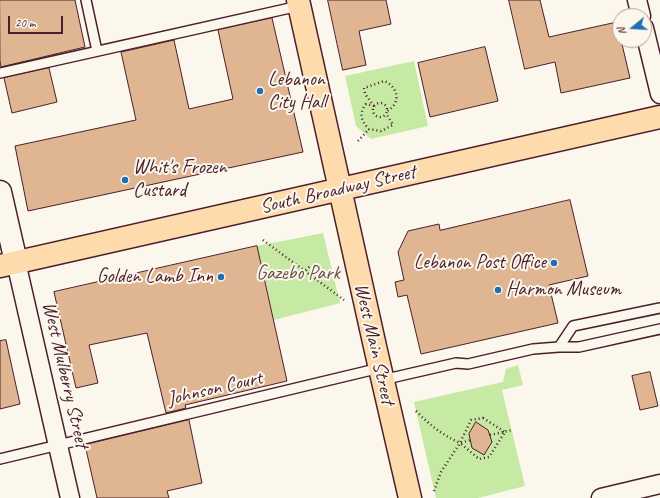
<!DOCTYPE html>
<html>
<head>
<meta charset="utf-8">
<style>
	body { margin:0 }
	#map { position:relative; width:660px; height:498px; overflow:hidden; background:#fbf7ec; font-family:Caveat,sans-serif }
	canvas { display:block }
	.north { position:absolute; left:612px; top:8px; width:40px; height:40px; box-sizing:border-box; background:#fbf7ec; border:1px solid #b4a19f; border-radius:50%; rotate:252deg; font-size:11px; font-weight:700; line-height:16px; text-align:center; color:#4a1f2b }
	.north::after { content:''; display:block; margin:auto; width:14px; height:18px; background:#1f6fb2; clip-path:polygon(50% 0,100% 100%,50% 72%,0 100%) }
	.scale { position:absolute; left:8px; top:16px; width:55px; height:18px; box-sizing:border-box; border:2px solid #4a1f2b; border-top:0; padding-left:5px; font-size:12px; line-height:14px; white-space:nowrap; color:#4a1f2b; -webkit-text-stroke:3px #fbf7ec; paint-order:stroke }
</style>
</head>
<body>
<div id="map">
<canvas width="660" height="498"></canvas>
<div class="north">N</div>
<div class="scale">20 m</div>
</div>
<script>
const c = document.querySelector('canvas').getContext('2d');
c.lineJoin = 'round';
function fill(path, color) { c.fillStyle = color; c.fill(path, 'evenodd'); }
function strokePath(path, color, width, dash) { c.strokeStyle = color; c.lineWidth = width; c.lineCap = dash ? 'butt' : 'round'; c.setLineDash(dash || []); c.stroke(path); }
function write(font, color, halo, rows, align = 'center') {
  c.font = font + ' Caveat,sans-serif'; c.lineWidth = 4; c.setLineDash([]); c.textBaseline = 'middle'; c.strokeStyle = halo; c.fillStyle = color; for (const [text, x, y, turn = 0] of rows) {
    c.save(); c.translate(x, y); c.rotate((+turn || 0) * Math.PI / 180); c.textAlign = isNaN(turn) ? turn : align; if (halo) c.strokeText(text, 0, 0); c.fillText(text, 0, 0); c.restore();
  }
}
fill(new Path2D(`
	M414,61L428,126L371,139L356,126L345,76Z
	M323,233L340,303L274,320L257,246Z
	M518,365L523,385L502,390L525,486L478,498H436L414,402L503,382L506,369Z`), '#c6eaa4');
const building = new Path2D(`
	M0,0H75L85,47L1,67L0,61Z
	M328,0H386L391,24L359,31L366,65L343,70Z
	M509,0H540L549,37L617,22L620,40H621L630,78L561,93L555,62L525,69Z
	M272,18L303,152L28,211L15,146L136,120L121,52L174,40L189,109L233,99L218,30Z
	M485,47L498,101L430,117L418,63Z
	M49,68L57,102L12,113L4,78Z
	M570,200L588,276L549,285L558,323L421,354L407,295L398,297L395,282L404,280L398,252L408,231L439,224L440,230Z
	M257,246L287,381L185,405L186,408L166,413L147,333L89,345L98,383L76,388L54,292Z
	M6,340L20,404L0,409V341Z
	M650,372L658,406L640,410L632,376Z
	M189,420L202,483L167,491L169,498H97L85,445Z
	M476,422L488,430L492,442L484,455L472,448L469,434Z`);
fill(building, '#e0b591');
strokePath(building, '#4a1f2b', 1);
const service = new Path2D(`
	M86,0L97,51
	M0,73L299,6
	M559,347L573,326L660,308
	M382,380L456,363L468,364L533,349L559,347H579L660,329
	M0,459L380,368`);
const minor = new Path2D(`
	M637,0L641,16
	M644,28L660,94
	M16,262L70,498
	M601,498L660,484`);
const tertiary = new Path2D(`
	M0,192L16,262`);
const primary = new Path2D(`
	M298,0L376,351L410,498
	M0,266L660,117`);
strokePath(service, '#4a1f2b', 12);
strokePath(minor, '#4a1f2b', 21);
strokePath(tertiary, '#4a1f2b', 25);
strokePath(primary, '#4a1f2b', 25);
strokePath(new Path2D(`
	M373 110a7 7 0 1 1 14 0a7 7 0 1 1-14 0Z
	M374,106L365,94L364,88L384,81C399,87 401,104 387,111
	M374,106L366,104C358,114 362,122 369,129L381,131L393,125L386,113
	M358,141L369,129
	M263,240L344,300
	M300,276L310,266
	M416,411C431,426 441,434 460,443
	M483,418L505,432L489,457L479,459L460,443L471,420Z
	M490,435L512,430
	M434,491L441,472L460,443L471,440`), '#4a1f2b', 2.5, [1, 3]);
strokePath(service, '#fbf7ec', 9);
strokePath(minor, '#fbf7ec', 18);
strokePath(tertiary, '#fbf7ec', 22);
strokePath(primary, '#fedbac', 22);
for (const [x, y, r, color] of [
	[260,91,4,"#1f6fb2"],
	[125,180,4,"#1f6fb2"],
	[554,263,4,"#1f6fb2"],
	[221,277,4,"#1f6fb2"],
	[498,290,4,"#1f6fb2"]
]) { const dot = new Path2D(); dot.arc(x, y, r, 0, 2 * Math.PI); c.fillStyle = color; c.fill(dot); strokePath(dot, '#fbf7ec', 1.5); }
write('20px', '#4a1f2b', '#fbf7ec', [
	["Lebanon",268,80],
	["City Hall",268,103],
	["Whit's Frozen",133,168],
	["Custard",133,191],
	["Lebanon Post Office",546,263,"right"],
	["Golden Lamb Inn",213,277,"right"],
	["Harmon Museum",506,290]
], 'left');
write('20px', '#4a1f2b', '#fbf7ec', [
	["South Broadway Street",338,190,-13],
	["West Main Street",374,344,77],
	["West Mulberry Street",65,375,77],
	["Johnson Court",215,389,-13]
]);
write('20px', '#695249', '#fbf7ec', [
	["Gazebo Park",298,274]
]);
</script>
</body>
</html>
